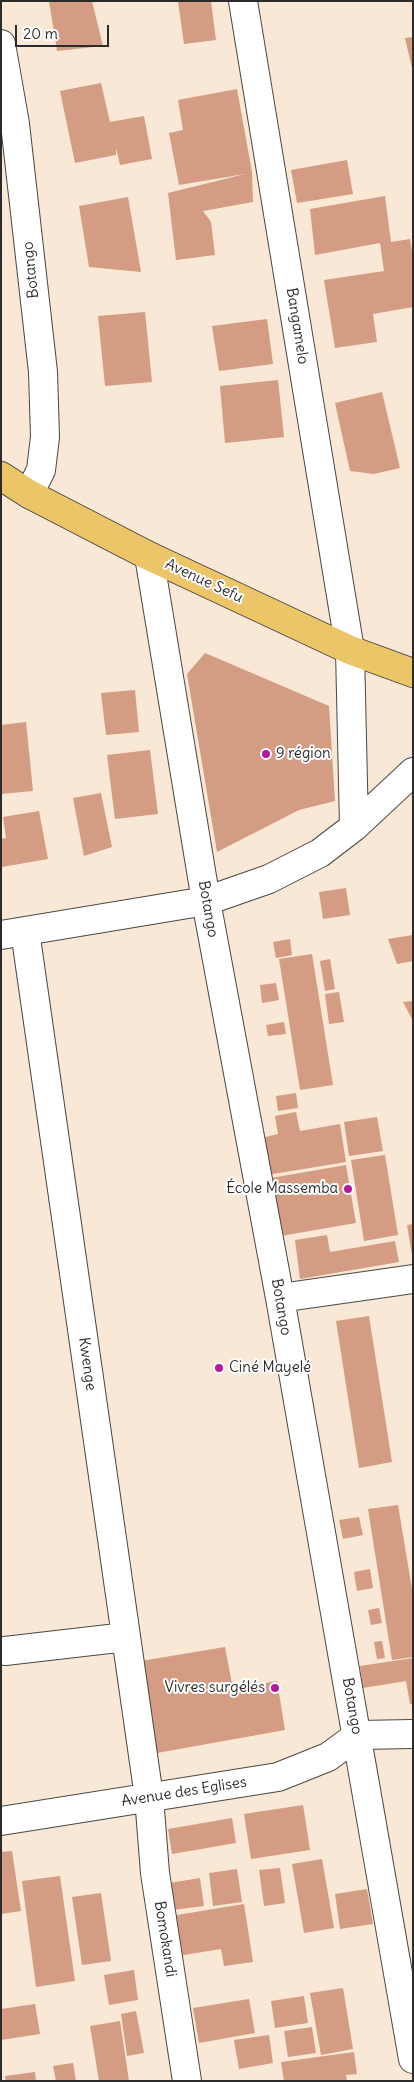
<!DOCTYPE html>
<html>
<head>
<meta charset="utf-8">
<style>
	body { margin:0 }
	#map { position:relative; width:414px; height:2082px; overflow:hidden; background:#f8e8d5; font-family:Delius,sans-serif }
	canvas { display:block }
	.frame { position:absolute; inset:0; border:2px solid #2b2b2b; pointer-events:none }
	.scale { position:absolute; left:15px; top:25px; width:94px; height:22px; box-sizing:border-box; border:2px solid #2b2b2b; border-top:0; padding-left:6px; font-size:15px; line-height:18px; white-space:nowrap; color:#2b2b2b; -webkit-text-stroke:4px #fff; paint-order:stroke }
</style>
</head>
<body>
<div id="map">
<canvas width="414" height="2082"></canvas>
<div class="frame"></div>
<div class="scale">20 m</div>
</div>
<script>
const c = document.querySelector('canvas').getContext('2d');
c.lineJoin = 'round';
function fill(path, color) { c.fillStyle = color; c.fill(path, 'evenodd'); }
function strokePath(path, color, width, dash) { c.strokeStyle = color; c.lineWidth = width; c.lineCap = dash ? 'butt' : 'round'; c.setLineDash(dash || []); c.stroke(path); }
function write(font, color, halo, rows, align = 'center') {
  c.font = font + ' Delius,sans-serif'; c.lineWidth = 4; c.setLineDash([]); c.textBaseline = 'middle'; c.strokeStyle = halo; c.fillStyle = color; for (const [text, x, y, turn = 0] of rows) {
    c.save(); c.translate(x, y); c.rotate((+turn || 0) * Math.PI / 180); c.textAlign = isNaN(turn) ? turn : align; if (halo) c.strokeText(text, 0, 0); c.fillText(text, 0, 0); c.restore();
  }
}
fill(new Path2D(`
	M49,1H92L103,46L57,51Z
	M178,1H211L216,40L184,44Z
	M413,37V68H412L405,38Z
	M101,83L110,122L144,116L152,159L120,165L116,148V155L75,163L60,91Z
	M237,89L252,172L253,202L203,211L211,222L215,255L176,260L168,193L245,174L179,185L169,133L183,130L178,100Z
	M347,160L353,194L297,203L291,170Z
	M385,196L391,242L410,239L413,259V307L373,314L377,342L335,348L324,280L384,271L380,243L315,255L310,209Z
	M128,197L141,272L89,267L79,206Z
	M145,312L152,382L105,386L98,316Z
	M267,319L273,364L219,371L212,326Z
	M278,380L284,437L225,443L220,386Z
	M382,392L400,468L374,474L350,471L335,403Z
	M205,653L329,706L335,801L299,810L217,852L187,674Z
	M135,690L139,732L106,735L101,693Z
	M26,722L33,791L1,794V725Z
	M150,750L158,814L115,819L107,755Z
	M101,793L112,847L84,856L73,798Z
	M39,811L48,859L2,867L1,839L6,838L3,817Z
	M346,888L350,915L323,919L319,892Z
	M413,935V961L397,964L388,939Z
	M290,939L292,955L276,958L273,942Z
	M312,954L333,1085L300,1090L279,959Z
	M330,959L335,989L325,991L320,961Z
	M276,983L279,1000L262,1003L260,985Z
	M339,992L344,1022L329,1024L325,994Z
	M413,1001V1021L403,1002Z
	M284,1022L286,1034L268,1036L266,1025Z
	M296,1093L298,1108L278,1111L276,1096Z
	M296,1112L300,1131L340,1124L346,1162L267,1175L261,1138L278,1134L275,1116Z
	M377,1117L383,1151L349,1156L344,1122Z
	M385,1155L398,1235L364,1241L351,1160Z
	M346,1165L356,1223L281,1236L271,1178Z
	M413,1224V1255H412L407,1225Z
	M327,1235L330,1252L395,1241L399,1262L300,1279L295,1240Z
	M369,1316L392,1462L359,1468L336,1321Z
	M398,1505L413,1595V1657L392,1660L368,1509Z
	M359,1517L363,1535L343,1539L339,1520Z
	M370,1569L373,1588L357,1591L354,1572Z
	M379,1608L382,1623L371,1625L368,1610Z
	M382,1641L385,1658L377,1659L374,1642Z
	M225,1647L233,1689L277,1681L285,1730L157,1753L141,1661Z
	M413,1658V1704H410L406,1681L363,1688L360,1666Z
	M303,1805L310,1850L251,1859L244,1814Z
	M232,1818L236,1843L172,1854L168,1829Z
	M12,1851L21,1911L1,1914V1852Z
	M322,1859L334,1928L304,1933L292,1864Z
	M280,1868L285,1903L264,1906L259,1870Z
	M237,1869L242,1902L213,1906L209,1873Z
	M60,1876L75,1981L36,1987L22,1881Z
	M200,1878L204,1906L173,1910L169,1883Z
	M367,1889L373,1924L340,1929L335,1894Z
	M101,1893L111,1961L82,1965L72,1897Z
	M244,1904L253,1962L224,1966L221,1949L178,1956L165,1917Z
	M134,1970L138,2000L109,2005L104,1975Z
	M343,1988L353,2049L321,2055L310,1993Z
	M304,1996L308,2023L275,2028L271,2001Z
	M249,1999L255,2033L199,2043L193,2008Z
	M35,2004L40,2034L1,2040V2009Z
	M136,2011L144,2053L127,2056L121,2014Z
	M120,2021L129,2081H99L90,2026Z
	M312,2027L316,2053L288,2057L284,2031Z
	M269,2035L273,2063L239,2069L234,2040Z
	M354,2052L357,2074L346,2075L347,2081H284L281,2062Z
	M73,2063L76,2081H56L53,2066Z
	M35,2072L36,2081H6L5,2076Z`), '#d39c83');
const minor = new Path2D(`
	M243,1L350,650L354,827
	M1,44L15,124L43,372L45,437L41,470L29,494
	M149,556L206,901L280,1298L413,2059
	M25,931L149,1797L155,1873L187,2081
	M1,935L206,901L269,879L320,853L354,827L413,772
	M280,1298L413,1279
	M5,1651L126,1637
	M358,1735L413,1734
	M1,1821L278,1777L328,1757L358,1735`);
const major = new Path2D(`
	M1,476L29,494L149,556L350,650L413,673`);
strokePath(minor, '#4a4744', 30);
strokePath(major, '#4a4744', 30);
strokePath(minor, '#fff', 28);
strokePath(major, '#edc569', 28);
for (const [x, y, r, color] of [
	[266,754,5,"#b5179e"],
	[348,1189,5,"#b5179e"],
	[219,1368,5,"#b5179e"],
	[275,1688,5,"#b5179e"]
]) { const dot = new Path2D(); dot.arc(x, y, r, 0, 2 * Math.PI); c.fillStyle = color; c.fill(dot); strokePath(dot, '#fff', 2); }
write('15px', '#2b2b2b', '#fff', [
	["Botango",31,270,-96],
	["Bangamelo",297,326,81],
	["Avenue Sefu",204,581,25],
	["Botango",208,909,80],
	["Botango",281,1307,80],
	["Kwenge",87,1364,82],
	["Botango",352,1706,80],
	["Avenue des Eglises",184,1792,-9],
	["Bomokandi",165,1939,81]
]);
write('15px', '#2b2b2b', '#fff', [
	["9 région",276,754],
	["École Massemba",338,1189,"right"],
	["Ciné Mayelé",229,1368],
	["Vivres surgélés",265,1688,"right"]
], 'left');
</script>
</body>
</html>
